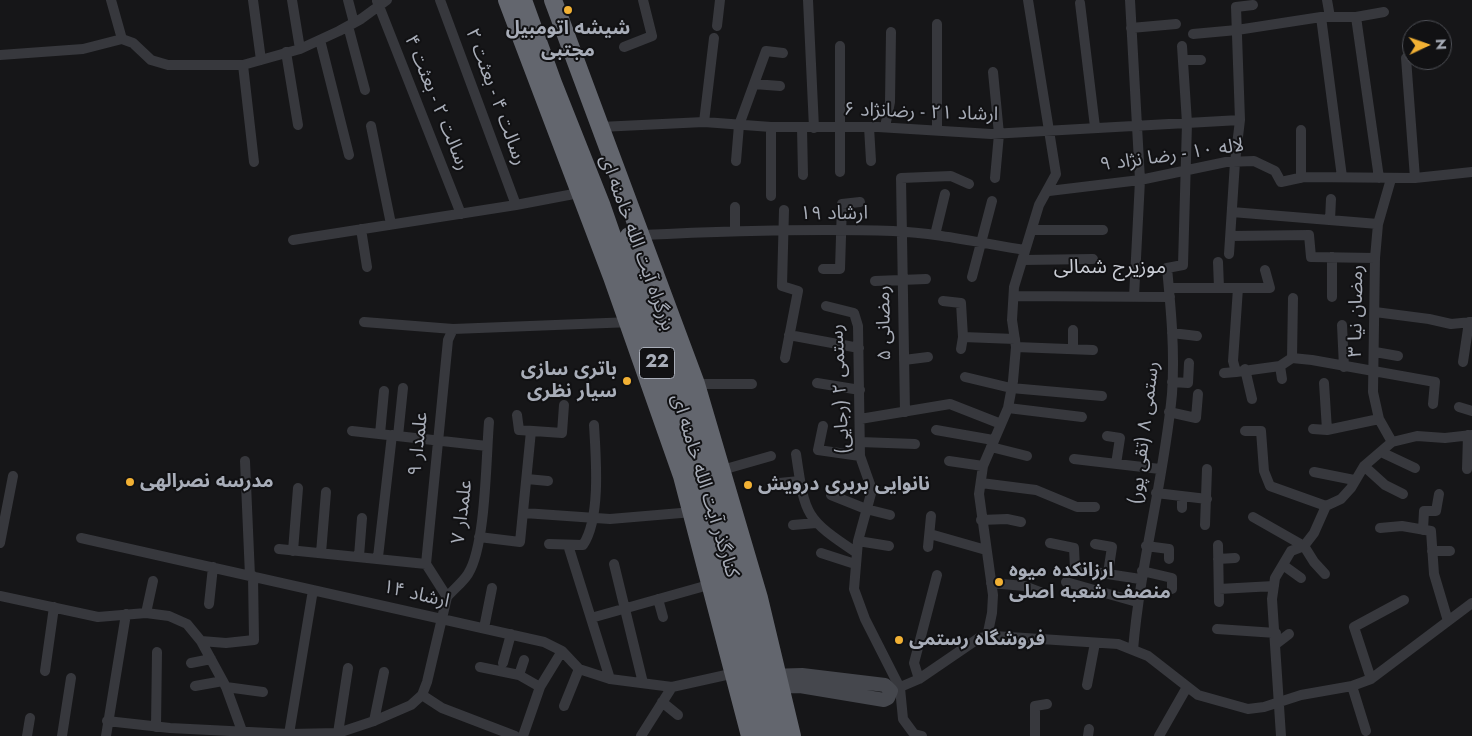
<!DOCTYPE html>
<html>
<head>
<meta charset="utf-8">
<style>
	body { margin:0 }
	#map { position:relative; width:1472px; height:736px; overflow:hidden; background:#161618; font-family:Jost,sans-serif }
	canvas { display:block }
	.north { position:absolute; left:1402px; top:20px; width:50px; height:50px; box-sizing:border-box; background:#111113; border:1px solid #4d4f55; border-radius:50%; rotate:87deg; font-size:14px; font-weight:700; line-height:20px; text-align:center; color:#a8adb8 }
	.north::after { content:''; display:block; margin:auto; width:18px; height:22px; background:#f2b134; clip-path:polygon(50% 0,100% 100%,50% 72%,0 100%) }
</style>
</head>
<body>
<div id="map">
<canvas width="1472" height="736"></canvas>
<div class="north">N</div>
</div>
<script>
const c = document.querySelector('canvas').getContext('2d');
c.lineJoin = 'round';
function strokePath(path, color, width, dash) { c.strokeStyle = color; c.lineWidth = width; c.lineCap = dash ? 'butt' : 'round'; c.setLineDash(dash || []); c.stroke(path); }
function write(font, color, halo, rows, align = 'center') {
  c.font = font + ' Jost,"Noto Sans Arabic",sans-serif'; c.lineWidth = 4; c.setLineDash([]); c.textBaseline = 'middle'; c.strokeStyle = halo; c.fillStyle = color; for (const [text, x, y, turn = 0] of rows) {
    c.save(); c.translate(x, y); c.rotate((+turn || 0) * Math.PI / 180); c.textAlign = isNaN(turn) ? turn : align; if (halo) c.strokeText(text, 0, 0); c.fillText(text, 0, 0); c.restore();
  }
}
strokePath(new Path2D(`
	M111,0L122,39
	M253,0L261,60
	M292,0L300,49
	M348,0L354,23
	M440,0L516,205
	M808,0L814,128
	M1130,0L1140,180L1134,297
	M1327,0L1330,17
	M377,1L461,214
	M1080,3L1095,127
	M1321,17L1342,177
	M1356,17L1379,178
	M348,26L365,90
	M717,26L720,0
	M1131,28L1176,24
	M1193,34L1237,30L1321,17H1356L1384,12
	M320,40L349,155
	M624,47L652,36L643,0
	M286,52L298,125
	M0,55L83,49L122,39L133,43L151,60L168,65H243L300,49L339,31L361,19L387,0
	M1406,58L1415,178
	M1183,60H1201
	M243,65L254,162
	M993,72L999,134L995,178
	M754,84L780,86
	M704,122L714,38
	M371,126L391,224
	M600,127L704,122L771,127H878L991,134L1240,120
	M771,127V196
	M869,127L871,161
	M885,127L890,102L891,32
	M802,128L803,175
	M937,130V24
	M1301,130V178
	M736,161L739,125L766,51L783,53
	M840,172V46
	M1391,179L1378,224L1375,258L1373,392L1379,419L1392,442
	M1049,191L1140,180L1226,162L1254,161L1275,171L1281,182L1304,177L1415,178L1472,172
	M784,210L782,286L798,291L785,358
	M1232,212L1378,224
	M1330,220L1331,199
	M361,229L367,267
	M1032,230H1103
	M735,231V207
	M641,235C724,231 809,228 893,231C937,233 981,243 1025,250
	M935,235L945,194
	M1231,236L1309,235L1311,257L1375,258
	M293,240L516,205L579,193
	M1229,254L1235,162L1240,120L1236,7L1253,5
	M1332,257V297
	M1023,260L1093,259
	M1218,262L1219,288
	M823,269H840L842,204L860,202
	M972,277L992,201
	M875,281L926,279
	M1169,288H1270L1265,270
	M1238,288L1233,361L1236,372L1280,366L1292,358L1312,360L1435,382L1433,404
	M1014,296L1170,297
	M943,301L961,303L963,337L961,349
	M826,306L854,313L858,326L860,456L872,490L858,541L854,589L865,619L900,688L903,719L914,734L922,736
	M1375,312L1429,319L1451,324L1472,322
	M364,322L453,329L632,322
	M1342,325L1344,367
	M1073,330V349
	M1172,333L1197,336
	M789,335L859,348
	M963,337L1015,339
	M1016,347L1093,350
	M1375,352L1398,356
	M1292,358L1293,298
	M904,360L928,357
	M1463,362L1469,322
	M1280,366L1282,379
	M1245,369L1252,399
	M1224,373L1236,372
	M965,377L1011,388L1102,396
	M1172,382L1188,383L1189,363
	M817,383L860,390
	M1324,383L1327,430
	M696,384H752
	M1459,407L1472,411
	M1008,408L1082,417
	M905,412L901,178L951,176L969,184
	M1169,412L1196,418L1198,394
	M517,415L519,430L562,433L564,405
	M860,419L950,404L1001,424
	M823,426L818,450L860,456
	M1313,429L1327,430L1379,419
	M936,430L993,440
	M352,431L487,446
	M1245,431H1261L1264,471L1270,486L1326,506
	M380,434L384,391
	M398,436L403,388
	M1107,436L1120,438L1116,464
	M860,442L915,444
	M991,447L1027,456
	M1381,452L1415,468
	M796,454C805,515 804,518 857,553
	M1074,459L1160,469
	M245,461L250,576
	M949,461L983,466
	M1364,466L1385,485L1403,494
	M1467,469L1468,435
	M722,470L771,456
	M1314,472L1354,480
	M527,479L548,481
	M779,483L800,481
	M981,483L1036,490L1077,507H1095
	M1156,493L1207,499
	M831,495L866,509L890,515
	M1182,508V496
	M524,513L610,519L693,512
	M1253,517L1304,546L1314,562L1325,574
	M981,520L1007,519L1021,522
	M793,525L816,523
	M1205,525L1207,469
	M1380,528L1402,526L1431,531L1434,574L1448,621
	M1423,530L1424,511H1436L1439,494
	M930,534L986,550
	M479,537L520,542L531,431
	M81,538L544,642L562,651L579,669L610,679L672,687L735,673
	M858,541L889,546
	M0,543L13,476
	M1050,543L1074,548L1075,569L1140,579
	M549,544L583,545C601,518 596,458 594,425
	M1095,544L1112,547L1108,573
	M568,545L610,679
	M1218,545L1219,602
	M1146,546L1169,549V559
	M928,547L931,516
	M293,551L298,488
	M1432,551H1450
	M321,553L326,492
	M821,553L855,564
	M359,556L362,518
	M378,557L392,435
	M1218,559L1235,558
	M426,564L448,340L453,329
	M614,564L643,683
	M1283,565L1301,578
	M1142,571L1172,578V589
	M1066,582L1137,602
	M991,583L1024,586L1045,594
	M1219,589L1274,586
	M0,596L98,617L146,613L169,616L187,624L201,641L226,687L242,731
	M447,597C454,589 463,582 468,574C486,546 486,457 489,422
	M658,599L663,617
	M209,604L213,567
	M146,613L153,581
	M591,618L712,584
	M484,628L492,588
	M1217,629L1276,633
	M987,637L992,613L993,595L979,494L983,466L1008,408L1013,381L1016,347L1012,320L1014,287L1039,205L1056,174L1028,0
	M201,641L226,643L254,640L253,576
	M1276,644L1289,634
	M1133,650C1140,564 1164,480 1172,394C1175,352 1171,310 1167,268L1183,265L1187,123L1182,46
	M191,663L211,659
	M503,663L511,634
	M480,667L519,675L540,687
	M45,671L54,607
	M519,675L524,660
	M919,679L914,663L937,575
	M1371,679L1354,627L1404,600
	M1087,685L1095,643
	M195,686L223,681
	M1352,686L1366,731
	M226,687L263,692
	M891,691L919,679L979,638L994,636L1118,644L1148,656L1198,695L1248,709L1264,707L1301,695L1352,686L1371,679L1472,603
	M422,695L442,708L515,736
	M662,702L678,715
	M564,706L579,669
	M107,721L170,728L289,734L338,733L374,721L411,705L422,695L427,682L447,597L426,564L279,549
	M374,721L384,672
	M156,727L157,652
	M338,733L348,668
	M289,734L313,590
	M27,736L30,718
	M62,736L71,678
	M106,736L126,614
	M523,736L540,687L562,651
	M641,736L672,687
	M1035,736V706L1047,704
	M1088,736L1089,729
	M1159,736L1187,687
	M1281,736L1272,599L1275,578L1291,551L1304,546L1314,533L1326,506L1341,499L1351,488L1364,466L1392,442L1417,436L1445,438L1472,435`), '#37383d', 10);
strokePath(new Path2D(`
	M768,676L802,675L885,685L891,691L888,698L884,700L800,686L770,687`), '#45474d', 14);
strokePath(new Path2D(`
	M507,0L612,277L682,476L750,736
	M523,0L553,83L601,204L694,471L714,537L764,736
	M553,0L696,384L759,598L792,736
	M629,236L711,473L779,736`), '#63666e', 18);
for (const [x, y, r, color] of [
	[568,10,5,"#f2b134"],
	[627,381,5,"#f2b134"],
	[130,482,5,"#f2b134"],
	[748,485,5,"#f2b134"],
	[999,582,5,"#f2b134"],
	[899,640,5,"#f2b134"]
]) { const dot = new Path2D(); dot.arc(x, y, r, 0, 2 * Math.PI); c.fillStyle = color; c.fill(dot); strokePath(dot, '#111113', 2); }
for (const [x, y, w] of [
	[657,363,35]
]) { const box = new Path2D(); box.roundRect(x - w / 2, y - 15.5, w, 31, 4); c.fillStyle = '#111113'; c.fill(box); strokePath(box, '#a8adb8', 1); }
write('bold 18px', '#a8adb8', null, [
	["22",657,363]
]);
write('bold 19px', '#a8adb8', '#111113', [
	["شیشه اتومبیل",568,29,"center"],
	["مجتبی",568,51,"center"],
	["باتری سازی",617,370,"right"],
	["سیار نظری",617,392,"right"],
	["مدرسه نصرالهی",140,482],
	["نانوایی بربری درویش",758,485],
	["ارزانکده میوه",1009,571],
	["منصف شعبه اصلی",1009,593],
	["فروشگاه رستمی",909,640]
], 'left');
write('19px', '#a8adb8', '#111113', [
	["رسالت ۴ - بعثت ۲",495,97,70],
	["رسالت ۲ - بعثت ۴",436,103,68],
	["ارشاد ۲۱ - رضانژاد ۶",921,113,2],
	["لاله ۱۰ - رضا نژاد ۹",1172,156,-8],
	["ارشاد ۱۹",834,214],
	["بزرگراه آیت الله خامنه ای",636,243,70],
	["رمضان نیا ۳",1357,311,-89],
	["رمضانی ۵",885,323,-91],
	["رستمی ۲ (رجایی)",841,389,-93],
	["رستمی ۸ (تقی پور)",1145,433,-83],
	["علمدار ۹",419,444,-84],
	["کنارگذر آیت الله خامنه ای",704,486,73],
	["علمدار ۷",463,512,-83],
	["ارشاد ۱۴",416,595,13]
]);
write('20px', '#c9ccd4', '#111113', [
	["موزیرج شمالی",1110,268]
]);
</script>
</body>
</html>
